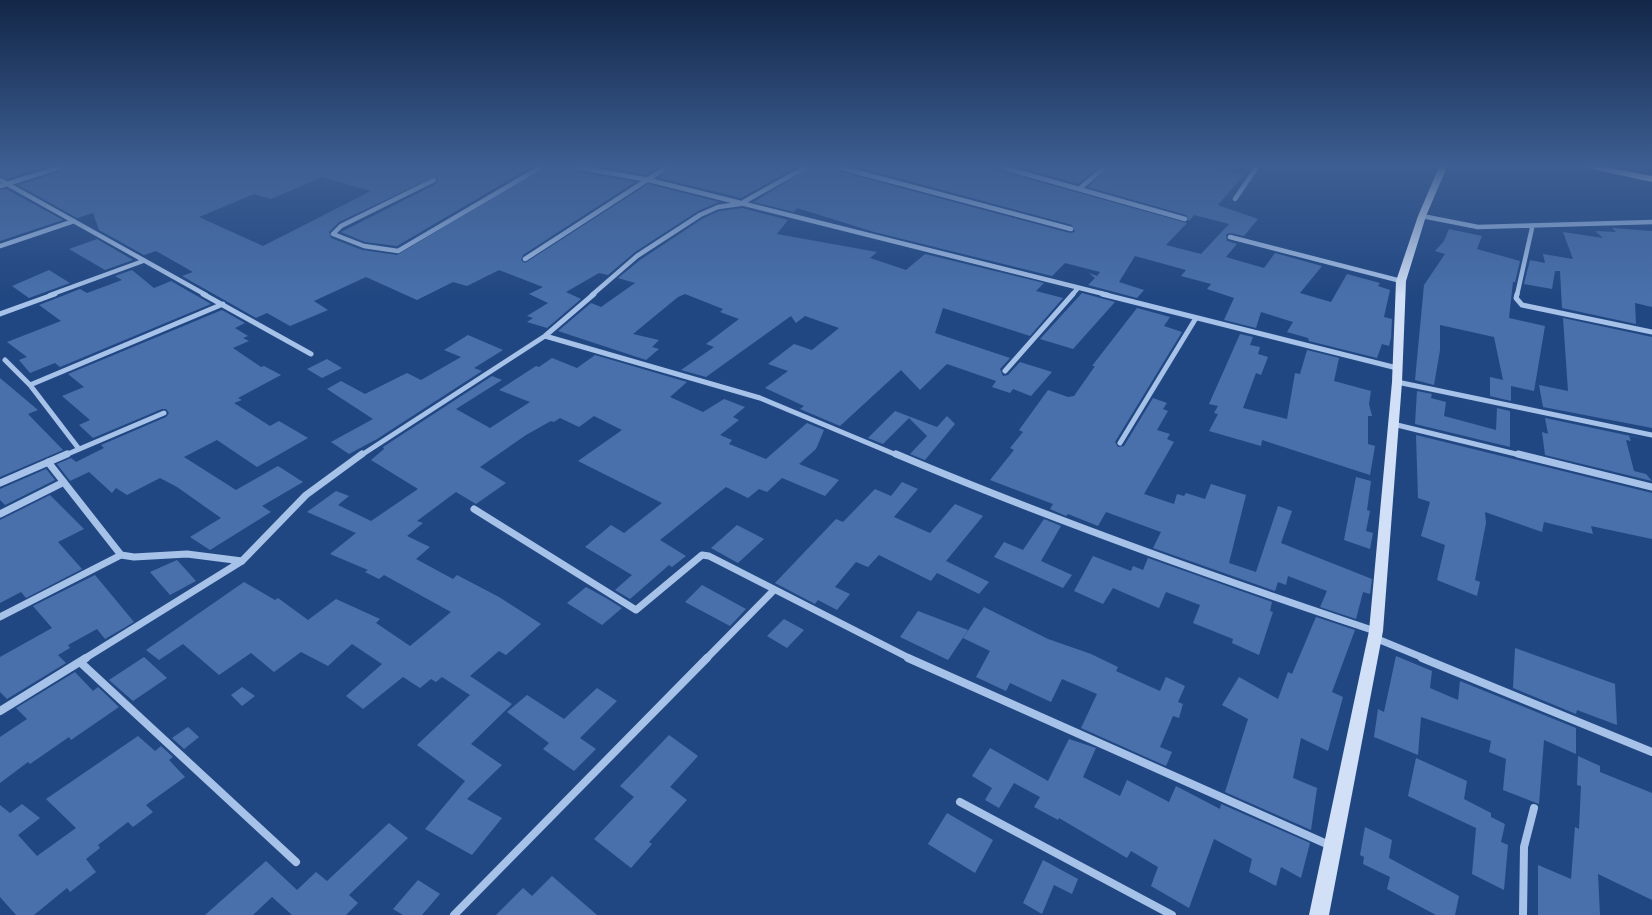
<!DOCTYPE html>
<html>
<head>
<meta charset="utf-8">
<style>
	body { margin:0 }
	canvas { display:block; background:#214782 }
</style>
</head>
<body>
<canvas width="1652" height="915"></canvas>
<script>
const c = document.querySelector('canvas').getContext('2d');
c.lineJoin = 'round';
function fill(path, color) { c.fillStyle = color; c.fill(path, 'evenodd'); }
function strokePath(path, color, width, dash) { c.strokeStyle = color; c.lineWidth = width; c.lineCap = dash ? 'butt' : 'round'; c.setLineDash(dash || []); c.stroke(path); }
fill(new Path2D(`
	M0,167H44L7,179L0,176Z
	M65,167H531L397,246L365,242L341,232L436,184L438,180L436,176L339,222L329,232L331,238L362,250L397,255L545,167H571L574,171L635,182L523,255L521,260L525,263L648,184L719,202L698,211L635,252L608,275L599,273L566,292L581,299L547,328L527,322L533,318L527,316L548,303L529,294L543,287L499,270L467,286L453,282L417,300L366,277L314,301L328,310L290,326L267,313L256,318L182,276L193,272L156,251L144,255L99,230L93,213L77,218L18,185L62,171ZM322,177L371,191L263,246L199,217L254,194L271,199Z
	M604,167H658L646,175Z
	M671,167H796L741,198L659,178Z
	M810,167H834L837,171L1070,233L1075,232L1072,225L857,167H997L1000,171L1187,223L1166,245L1201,254L1229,224L1194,215L1189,221L1186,215L1088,187L1109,167H1213L1244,175L1218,205L1258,219L1244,236L1231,233L1226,234L1227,241L1237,244L1226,257L1264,268L1275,253L1322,266L1300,293L1331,302L1347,274L1380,283L1378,286L1390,290L1384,317L1392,319L1391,338L1389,346L1382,344L1377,358L1309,341L1308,338L1287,332L1293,322L1261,312L1256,328L1224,320L1234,298L1207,289L1211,284L1181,276L1186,270L1135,256L1119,282L1144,290L1137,298L1088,285L1095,278L1089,273L1097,276L1100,272L1065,263L1052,276L874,232L797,208L794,212L754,202Z
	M1019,167H1098L1078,184Z
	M6,189L63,220L0,241V190Z
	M742,208L788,220L777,234L877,252L870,258L906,270L925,254L1044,283L1036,291L1063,298L1030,336L943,308L935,333L1010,358L1000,369L1003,376L1008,375L1020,362L1052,372L1031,396L1013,389L1010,393L992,387L996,381L947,364L920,390L901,370L840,426L800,409L804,406L765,388L788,371L768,364L794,344L812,350L839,328L805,316L796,323L791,316L706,377L681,370L714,347L706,344L739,319L720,312L723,309L685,294L678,297L633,334L659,340L652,347L659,349L646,360L558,331L591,303L601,307L635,283L618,278L640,260L702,219L719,211Z
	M1612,228L1652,231V307L1635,303L1636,324L1562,308L1560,271H1555L1552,289L1524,284L1530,260L1545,263L1543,254L1573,259L1563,232L1603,238L1595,231L1616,232Z
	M1449,229L1482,236L1477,249L1520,261L1515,282H1513L1509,318L1545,326L1534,391L1511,386V401L1490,396V377L1503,380L1494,337L1440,325V350L1434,385L1415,380L1424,285L1445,254L1435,251L1444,241Z
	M97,239L133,260L105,270L69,249Z
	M49,270L70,283L29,298L12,286Z
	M132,270L154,288L171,281L211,304L60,367L55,363L30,373L19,360L27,357L7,342L61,321L39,305L80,289L87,293L122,280L115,276Z
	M1082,293L1115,302L1073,349L1040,339Z
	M1137,308L1170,317L1164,326L1182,332L1115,442L1118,447L1124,446L1153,398L1167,403L1163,409L1168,411L1157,430L1170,434L1167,439L1174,442L1144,494L1174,504L1177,494L1184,496L1186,493L1205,499L1211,484L1246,495L1229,563L1256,572L1278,506L1292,511L1281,543L1372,579L1370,594L1363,592L1356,619L1320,607L1327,591L1288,576L1286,585L1278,582L1275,591L1153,548L1161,532L1106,512L1098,526L1068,514L1066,516L1050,509L1053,504L990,480L1014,450L1010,448L1023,432L1019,430L1048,390L1068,397L1074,396L1095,366H1092Z
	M222,310L245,323L235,328L248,336L243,338L249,341L233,348L261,367L264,366L281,375L238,398L242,400L234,403L270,426L279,421L308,438L257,467L217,440L184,457L236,490L278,466L303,482L262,506L271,512L210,550L190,537L221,518L177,487L160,478L127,495L116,488L112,493L89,472L70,481L57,464L71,458L76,462L104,448L101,445L166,417L169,413L166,409H162L93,438L79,425L90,420L62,396L84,387L68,374Z
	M1563,318L1652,337V428L1543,407L1539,385L1568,391Z
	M1240,334L1253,337L1250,345L1260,347L1258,354L1268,357L1261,375L1256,373L1243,408L1287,419L1295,373L1300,374L1307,350L1339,358L1334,381L1371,391L1369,404L1372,416H1368V444L1375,446L1370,475L1262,440L1261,446L1209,431L1218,414L1214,413L1218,406L1209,404Z
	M468,335L503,350L474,368L482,371L377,439L349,454L331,442L373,419L327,389L341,381L365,394L407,373L421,380L461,357L444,350Z
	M595,355L687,382L670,397L703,412L724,399L745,407L733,417L739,420L720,435L732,440L729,444L766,459L807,423L824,430L816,449L799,464L839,480L825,496L782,478L767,492L759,489L748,498L726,487L660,540L686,556L672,567L669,565L630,599L615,590L632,575L585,547L611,525L624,533L662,503L578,461L622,430L594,416L579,427L560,418L554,422L551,421L526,435L480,467L506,483L476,504L456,492L417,521L423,523L407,536L430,547L416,559L453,579L457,575L499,597L541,624L506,655L499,651L470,676L512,704L471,744L502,765L467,799L502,818L472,855L425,829L465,781L417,745L470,695L442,677L436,682L431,679L420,688L403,677L363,709L346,696L382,664L352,644L328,666L301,652L274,672L251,653L219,675L183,644L159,660L146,650L244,582L275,600L278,598L308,620L336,599L380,619L376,623L410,646L451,612L384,575L379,579L365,572L368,570L330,554L356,533L307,512L336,491L349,496L338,505L371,521L418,489L371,460L384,449L383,447L492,376L502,380L456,409L490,428L530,402L499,390L536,366L539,367L552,358L577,368Z
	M327,359L342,368L322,378L307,369Z
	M0,378L38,410L28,414L63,450L0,477Z
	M1417,391L1432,394L1431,398L1446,402L1444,416L1496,430L1497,408L1510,411V447L1415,424Z
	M895,411L937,427L947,416L955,424L925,460L910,454L927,436L909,418L883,444L868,438Z
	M1545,418L1645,439L1629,436L1631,441L1626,440L1634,471L1646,474L1652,481L1545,455L1542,432L1548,434Z
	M1416,435L1652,493V539L1591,526L1593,534L1544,522L1542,532L1485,512L1486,523L1475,580L1480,582L1477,596L1437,580L1445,545L1421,536L1430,502L1418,498Z
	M46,469L55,480L5,505L0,500V489Z
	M1356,477L1371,481L1367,510L1370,511L1366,531L1373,533L1370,549L1344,540Z
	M902,482L918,489L894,517L930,533L955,504L983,516L946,561L989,582L979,594L937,573L931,581L879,555L868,567L856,562L835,587L850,594L837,610L818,600L815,604L775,583L836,519L843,522L875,489L891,496Z
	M50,495L84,529L58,542L82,569L26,598L21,592L0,603V520Z
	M1044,519L1061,526L1041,561L1072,575L1063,588L994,557L1004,542L1023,550Z
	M737,525L764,539L738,563L711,548Z
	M1093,556L1131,571L1133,566L1143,570L1148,558L1272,602L1270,611L1273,612L1259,655L1232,643L1233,639L1193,623L1200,605L1166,592L1159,608L1113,588L1103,604L1074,591Z
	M177,560L196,581L170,595L150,572Z
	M95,575L134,622L105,639L97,629L68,645L70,648L58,655L66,663L7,699L0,692V657L52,628L33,606Z
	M702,585L746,609L730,626L685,602Z
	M586,587L606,598L622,608L602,625L567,603Z
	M984,607L1048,639L1091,654L1118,667L1116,671L1160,691L1166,677L1185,686L1178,702L1183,704L1179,718L1173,716L1160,747L1172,752L1166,766L1081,728L1097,694L1062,679L1051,702L1010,683L1006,691L976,677L990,651L963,638Z
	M918,611L968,630L948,660L900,637Z
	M1316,617L1355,630L1332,692L1343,697L1328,751L1301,738L1293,778L1317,788L1311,830L1225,792L1248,719L1222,705L1239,677L1278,699L1288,672L1292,674Z
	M784,619L804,630L787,648L767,636Z
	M1515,648L1615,684L1617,725L1577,710L1576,714L1513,688Z
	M1396,656L1432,671L1430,688L1458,700L1460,681L1576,728V754L1544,740L1539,804L1503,790L1506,759L1489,752L1491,741L1421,717L1418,755L1374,737L1378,709L1384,712Z
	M144,657L167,678L133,701L109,680Z
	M75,672L93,691L98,687L119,707L71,740L69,737L30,764L28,762L0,783V737L27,719L16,708Z
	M242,687L255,696L242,706L231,695Z
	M597,688L617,701L580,738L596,749L574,771L543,749L549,743L507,712L527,695L564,719Z
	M188,727L199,737L184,749L172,738Z
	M669,735L698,756L670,787L687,800L649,842L652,844L631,868L594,839L634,797L620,786Z
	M138,736L155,751L161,746L173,757L169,760L185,777L146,805L153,812L133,827L128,822L98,845L100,848L86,859L96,872L70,892L67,888L34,915H16L0,897V805L10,813L22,804L40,818L18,835L37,856L76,828L46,799Z
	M1069,739L1096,748L1083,777L1120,796L1127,780L1169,802L1176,786L1220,809L1221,804L1310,843L1301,878L1281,867L1276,886L1249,872L1252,859L1214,839L1189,908L1151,886L1158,867L1131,851L1127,858L1059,818L1058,820L1034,807L1040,797L1014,783L999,808L985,800L992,788L972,776L990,748L1048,781Z
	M1578,756L1600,766V772L1652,793V900L1598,874L1600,915H1538V865L1571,879L1575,827L1579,829L1581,786L1577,785Z
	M1416,758L1467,781L1464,799L1491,813V817L1505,824L1501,842L1508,845L1504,890L1472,874L1476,828L1408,796Z
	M947,813L993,840L975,873L928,844Z
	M389,823L408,838L349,895L358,903L346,915H292L272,897L253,915H205L266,861L297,890L316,872L327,881Z
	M1365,827L1392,840L1389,858L1459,896L1455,915H1436L1387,889L1390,877L1363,864L1364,857L1360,855Z
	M1043,860L1078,879L1072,894L1054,885L1042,914L1023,903Z
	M552,876L597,915H496L523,888L532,896Z
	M418,880L440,894L422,915H403L393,909Z`), '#4970ab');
strokePath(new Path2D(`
	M575,167L649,180L1108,295
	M838,167L1071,229
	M1001,167L1185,219
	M0,180L206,295
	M434,180L341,226L333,234L364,246L398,251L541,167
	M0,186L61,167
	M1079,189L1105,167
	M1235,199L1257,167
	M1422,216L1478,227L1652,222
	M1230,237L1401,281
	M0,246L74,221
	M525,259L667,167
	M50,295L143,261
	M592,295L637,256L700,215L718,207L740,204L806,167
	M1072,295L1078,288
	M1517,295L1532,228`), '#a7c2e8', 4.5);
strokePath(new Path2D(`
	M203,294L311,354
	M1102,294L1397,368
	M1517,294L1516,298L1522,305L1652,332
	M0,314L55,294
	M545,336L760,398L899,456
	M5,360L30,385L79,449
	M1005,371L1073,294
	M1397,382L1652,435
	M30,385L223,304
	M1393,424L1524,456
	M1120,443L1196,318
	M63,456L164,413
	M360,456L545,336L594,294`), '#a7c2e8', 5);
strokePath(new Path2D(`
	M896,454C1053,520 1213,577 1375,631
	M1518,454L1652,487
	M48,462L121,555
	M0,483L67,454
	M474,509L636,610L702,555L709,556L911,659
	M0,514L64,482
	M0,617L121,555L134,557L187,554L242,561
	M1375,638L1426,659
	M84,659L242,561L306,495L362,454
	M706,659L773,591`), '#a7c2e8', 7);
strokePath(new Path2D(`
	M908,658L1329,845
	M1422,658L1652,752
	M80,662L296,862
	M0,711L86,658
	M960,802L1172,915
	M454,915L707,658
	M1523,915L1524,847L1534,808`), '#a7c2e8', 8);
fill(new Path2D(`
	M1439,167H1447L1426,216L1406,281L1402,382L1383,631L1329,915H1309L1369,631L1392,382L1396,281L1418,216Z`), '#d2e0f7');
fill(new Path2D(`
	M1583,167H1605L1652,176V182Z`), '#eaf1fe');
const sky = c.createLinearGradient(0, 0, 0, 296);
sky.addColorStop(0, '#122748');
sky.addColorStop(0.56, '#3d5e92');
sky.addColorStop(1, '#3d5e9200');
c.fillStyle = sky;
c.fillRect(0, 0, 1652, 296);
</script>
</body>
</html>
